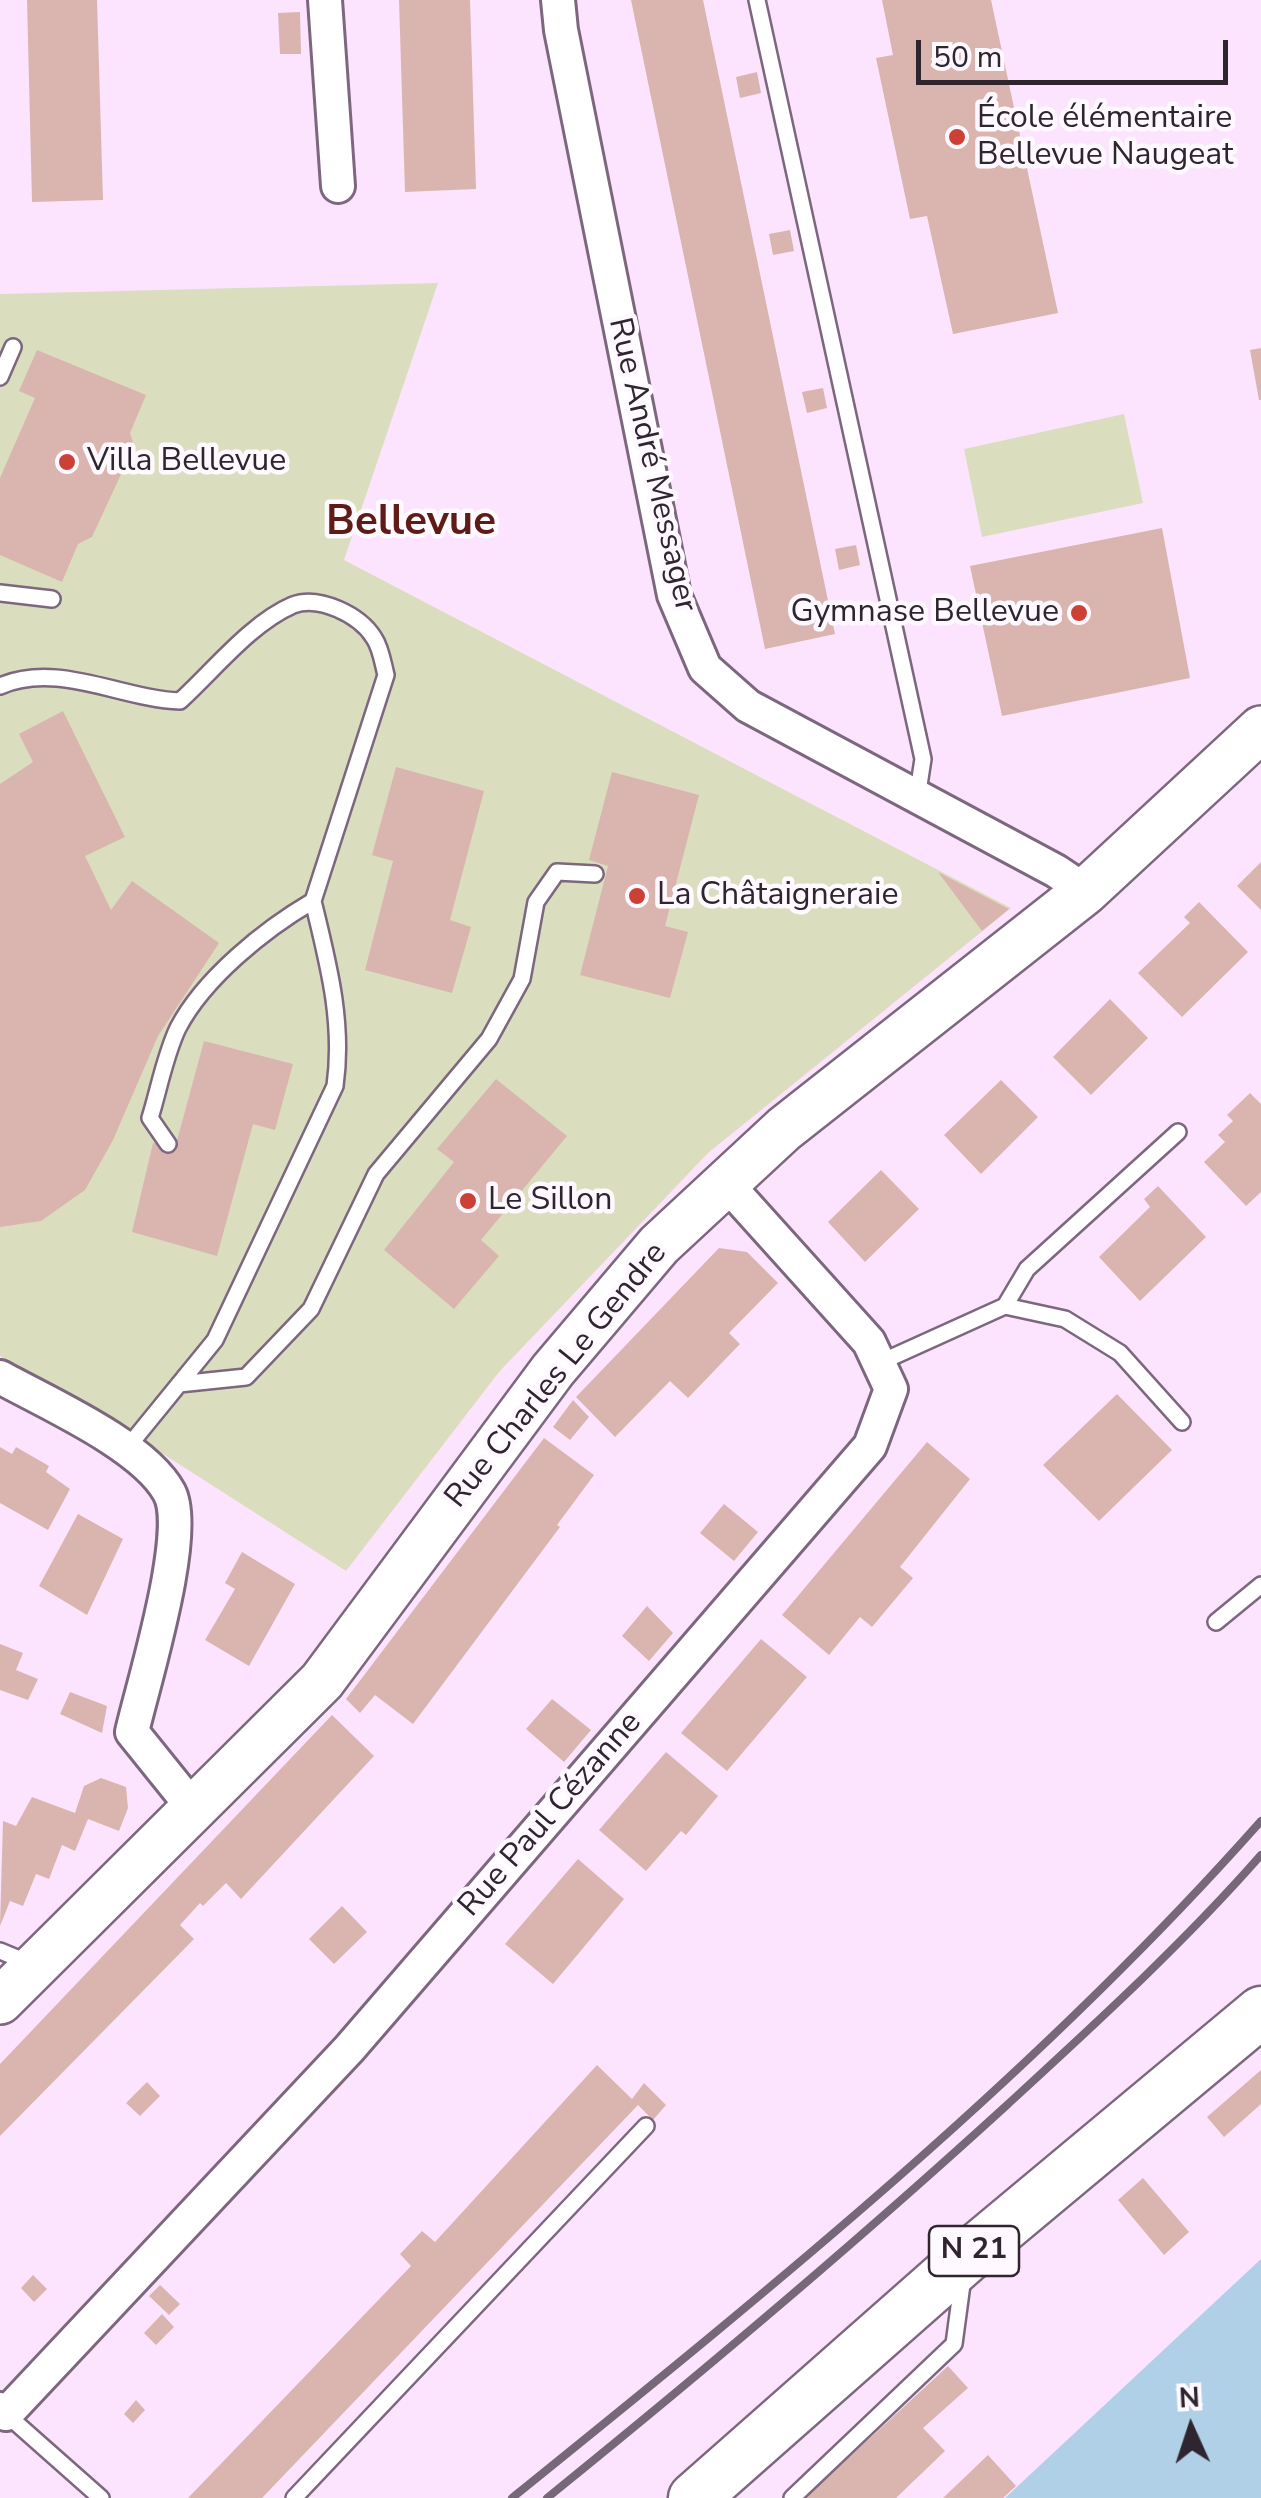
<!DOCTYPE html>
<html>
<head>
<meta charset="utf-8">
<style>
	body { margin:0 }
	#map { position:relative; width:1261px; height:2498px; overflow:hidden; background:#fce4ff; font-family:"Nunito Sans",sans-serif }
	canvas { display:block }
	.north { position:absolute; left:1141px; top:2378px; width:100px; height:100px; -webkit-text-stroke:8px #fef9fe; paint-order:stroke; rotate:357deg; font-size:28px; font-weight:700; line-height:40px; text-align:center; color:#2e252f }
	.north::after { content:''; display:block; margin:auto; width:35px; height:45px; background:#2e252f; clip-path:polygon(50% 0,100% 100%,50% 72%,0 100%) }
	.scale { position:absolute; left:916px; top:40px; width:312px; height:45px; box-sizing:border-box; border:5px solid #2e252f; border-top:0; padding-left:12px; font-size:30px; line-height:35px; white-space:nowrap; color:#2e252f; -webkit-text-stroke:8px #fef9fe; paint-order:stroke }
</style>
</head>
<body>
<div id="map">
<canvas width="1261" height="2498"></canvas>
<div class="north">N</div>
<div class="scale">50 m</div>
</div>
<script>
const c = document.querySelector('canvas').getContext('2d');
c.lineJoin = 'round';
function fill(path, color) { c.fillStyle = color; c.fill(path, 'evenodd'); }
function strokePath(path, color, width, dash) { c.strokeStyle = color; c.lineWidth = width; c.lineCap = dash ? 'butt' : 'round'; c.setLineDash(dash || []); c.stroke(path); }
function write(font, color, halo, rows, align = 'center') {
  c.font = font + ' "Nunito Sans",sans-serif'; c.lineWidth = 9; c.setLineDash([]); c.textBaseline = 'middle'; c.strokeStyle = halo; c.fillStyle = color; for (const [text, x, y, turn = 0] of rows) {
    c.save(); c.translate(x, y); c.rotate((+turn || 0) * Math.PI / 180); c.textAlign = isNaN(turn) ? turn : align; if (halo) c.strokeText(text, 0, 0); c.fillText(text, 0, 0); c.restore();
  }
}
fill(new Path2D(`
	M438,283L344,560L1011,908L708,1153L499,1372L346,1571L82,1402L0,1356V294Z
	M1124,414L1143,503L982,537L964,449Z`), '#dadebe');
fill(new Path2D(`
	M1261,2259V2498H1005Z`), '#b0d0e7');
fill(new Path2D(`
	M27,0H97L103,200L32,202Z
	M399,0H470L476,189L405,192Z
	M631,0H703L835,634L765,649Z
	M882,0H991L1058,313L953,334L927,216L910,219L876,58L893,55Z
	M300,12L301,54H280L278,13Z
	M757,72L761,93L740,98L736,77Z
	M790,230L794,251L773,255L769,234Z
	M1261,348V400H1259L1250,350Z
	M37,350L146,395L130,433L134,446L92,537L78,544L62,582L0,555V478L35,398L19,391Z
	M823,388L827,408L807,413L802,392Z
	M1162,528L1190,678L1002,716L970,566Z
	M856,545L860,565L839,570L835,549Z
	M63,711L125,837L85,856L111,910L132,881L219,943L158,1036L113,1140L85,1190L41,1221L0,1227V784L33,762L19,734Z
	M396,767L484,791L450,920L471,927L452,993L365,970L393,861L372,855Z
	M612,772L699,795L665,926L688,932L670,998L580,975L608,866L589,860Z
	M1261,862V910L1237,886Z
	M938,872L1009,909L982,931Z
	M1199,902L1248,952L1182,1017L1138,973L1190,923L1184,917Z
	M1110,999L1148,1038L1091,1095L1053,1057Z
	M204,1041L293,1064L275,1130L253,1124L217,1256L132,1232L153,1143L175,1148Z
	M496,1079L567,1136L481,1240L499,1256L454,1309L384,1250L454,1162L437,1149Z
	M1001,1080L1038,1117L981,1174L944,1135Z
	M1250,1093L1261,1104V1192L1246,1206L1204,1162L1225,1142L1218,1135L1233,1121L1227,1115Z
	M881,1170L919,1209L865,1262L828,1222Z
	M1158,1186L1206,1237L1140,1301L1099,1257L1150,1207L1144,1199Z
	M719,1248L747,1252L778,1283L729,1333L740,1344L688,1398L670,1381L615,1437L576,1397Z
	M1117,1394L1172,1450L1099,1521L1043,1465Z
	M573,1400L589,1417L570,1440L553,1427Z
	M544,1438L594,1475L557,1525L560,1527L413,1724L375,1695L360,1713L346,1699Z
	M927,1442L970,1479L900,1567L913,1578L872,1627L860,1617L829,1655L782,1615Z
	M0,1447L12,1454L16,1447L49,1466L46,1472L70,1489L48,1530L0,1503Z
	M724,1504L758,1532L734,1561L700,1533Z
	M78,1514L123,1539L87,1615L39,1586Z
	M242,1552L295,1584L249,1666L205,1640L235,1589L225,1583Z
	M647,1606L673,1633L649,1661L622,1636Z
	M761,1639L807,1677L727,1771L681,1733Z
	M0,1644L23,1653L16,1670L38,1679L28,1700L0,1690Z
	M70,1692L107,1706L102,1733L60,1714Z
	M552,1699L591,1730L564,1762L526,1729Z
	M332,1715L374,1756L241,1899L226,1883L203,1906L200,1903L180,1925L194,1939L0,2136V2064Z
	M666,1752L718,1796L686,1835L681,1831L646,1871L599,1830Z
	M101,1778L126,1787L128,1808L119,1831L88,1819L75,1851L62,1845L49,1879L36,1874L23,1906L10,1901L0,1926L3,1821L16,1826L32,1797L75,1813L84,1786Z
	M578,1859L624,1899L553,1984L505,1944Z
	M342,1906L367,1932L334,1964L309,1939Z
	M597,2065L632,2099L644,2083L666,2105L653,2120L638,2105L262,2498H188L411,2266L400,2254L422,2231L435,2242Z
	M1261,2070V2104L1224,2137L1207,2117Z
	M147,2082L160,2096L140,2116L126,2103Z
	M1143,2178L1189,2232L1164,2255L1118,2200Z
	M33,2275L47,2289L34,2302L21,2288Z
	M160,2285L180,2304L169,2315L149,2296Z
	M162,2314L174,2327L156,2345L144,2333Z
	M948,2366L968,2388L923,2428L945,2451L896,2498H805Z
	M136,2400L145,2410L133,2423L124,2414Z
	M988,2455L1016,2486L1003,2498H943Z`), '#dab5af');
const lane = new Path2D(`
	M757,0L923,759L917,798
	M0,377L13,347
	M0,593L52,599
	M0,686C58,661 121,699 180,701C214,670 251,623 293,605C319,595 360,615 374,638C381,648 383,664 386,675L313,901
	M1005,1306L1027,1269L1178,1132
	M879,1363L1005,1306L1065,1319L1120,1353L1182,1422
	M179,1384L246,1377L311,1309L376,1174L489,1039L522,979L536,902L557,872L595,874
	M127,1448L215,1340L335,1086C344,1022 328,963 313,901C265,929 204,978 178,1028C165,1055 159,1089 150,1118L168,1144
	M1216,1622L1261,1585
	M0,1951L29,1963
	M6,2414L101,2498
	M294,2498L646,2126
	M792,2498L954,2344L963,2277`);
const street = new Path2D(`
	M325,0L338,186
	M558,0L561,30L674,595L705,668L748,706L1056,871L1086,891
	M0,1377C47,1403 143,1445 169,1492C191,1531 143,1684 132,1732L194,1809
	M0,2409L6,2414L349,2049L870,1446L891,1389L869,1342L724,1181`);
const secondary = new Path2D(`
	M0,2001L322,1681L553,1370L659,1245L784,1129L1086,891L1261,729`);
const primary = new Path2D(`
	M694,2498L966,2258L1261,2012`);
strokePath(lane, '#7c677f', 20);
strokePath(street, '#7c677f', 38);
strokePath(secondary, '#7c677f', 50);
strokePath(primary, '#7c677f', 55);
strokePath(lane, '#fff', 15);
strokePath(street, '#fff', 32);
strokePath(secondary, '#fff', 45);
strokePath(primary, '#fff', 50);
strokePath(new Path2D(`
	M512,2498C773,2287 1038,2073 1261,1821
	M547,2498C704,2371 858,2241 1007,2105C1094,2025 1183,1944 1261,1855`), '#766878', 8);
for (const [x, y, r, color] of [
	[957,137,10,"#cd4035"],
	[67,462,10,"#cd4035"],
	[1079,613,10,"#cd4035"],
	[637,896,10,"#cd4035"],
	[468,1201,10,"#cd4035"]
]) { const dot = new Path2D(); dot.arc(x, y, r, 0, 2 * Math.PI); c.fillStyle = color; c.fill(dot); strokePath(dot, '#fef9fe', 4); }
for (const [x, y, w] of [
	[974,2251,90]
]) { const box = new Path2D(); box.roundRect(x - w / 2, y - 25, w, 50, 8); c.fillStyle = '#fef9fe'; c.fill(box); strokePath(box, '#2e252f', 2.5); }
write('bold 30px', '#2e252f', null, [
	["N 21",974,2251]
]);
write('32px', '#2e252f', '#fef9fe', [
	["École élémentaire",977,119],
	["Bellevue Naugeat",977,156],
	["Villa Bellevue",87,462],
	["Gymnase Bellevue",1059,613,"right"],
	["La Châtaigneraie",657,896],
	["Le Sillon",488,1201]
], 'left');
write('32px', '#2e252f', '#fef9fe', [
	["Rue André Messager",651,465,77],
	["Rue Charles Le Gendre",557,1376,-51],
	["Rue Paul Cézanne",551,1815,-49]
]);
write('bold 42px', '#5f1b15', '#fef9fe', [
	["Bellevue",411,524]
]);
</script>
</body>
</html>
